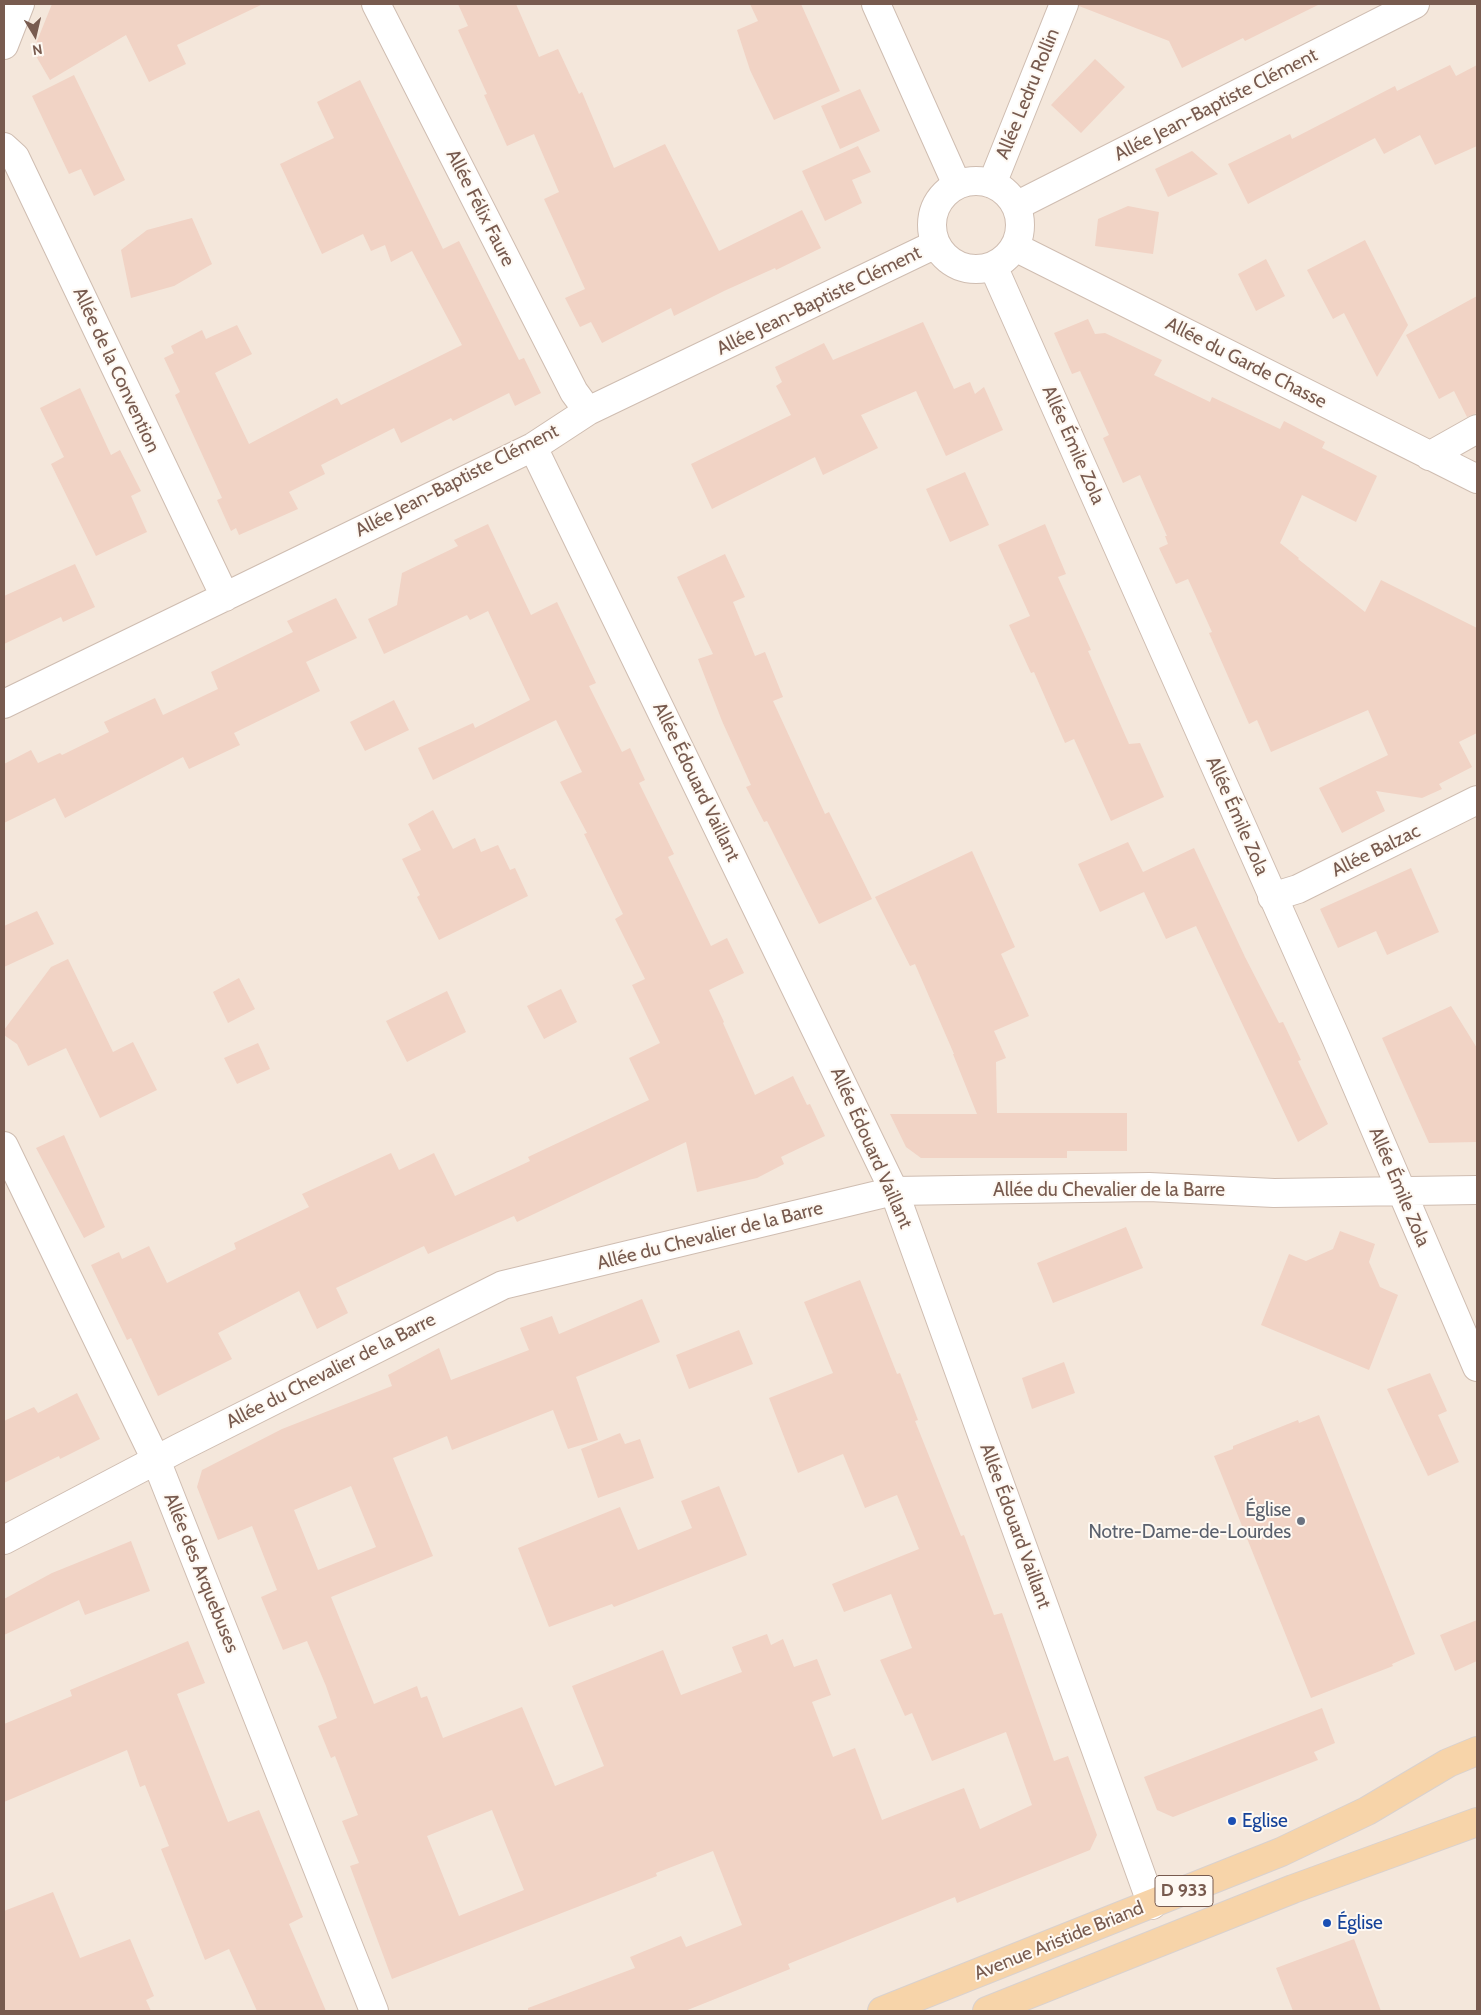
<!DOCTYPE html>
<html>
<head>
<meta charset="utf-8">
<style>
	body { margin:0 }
	#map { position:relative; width:1481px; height:2015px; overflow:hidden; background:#fcf5ed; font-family:Cabin,sans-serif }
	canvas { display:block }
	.frame { position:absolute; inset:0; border:5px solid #785b4f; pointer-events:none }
	.north { position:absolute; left:10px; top:10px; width:50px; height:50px; -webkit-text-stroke:4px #fef9f3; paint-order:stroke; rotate:171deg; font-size:14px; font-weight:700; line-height:20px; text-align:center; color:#785b4f }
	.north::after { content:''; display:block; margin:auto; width:18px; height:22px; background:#785b4f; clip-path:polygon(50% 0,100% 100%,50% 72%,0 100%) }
</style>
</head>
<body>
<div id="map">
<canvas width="1481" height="2015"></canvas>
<div class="frame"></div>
<div class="north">N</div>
</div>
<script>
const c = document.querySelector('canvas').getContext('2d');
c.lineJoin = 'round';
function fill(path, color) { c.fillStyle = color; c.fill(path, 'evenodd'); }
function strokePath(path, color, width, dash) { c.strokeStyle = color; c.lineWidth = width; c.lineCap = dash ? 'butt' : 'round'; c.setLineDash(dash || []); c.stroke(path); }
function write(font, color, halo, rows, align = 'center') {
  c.font = font + ' Cabin,sans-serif'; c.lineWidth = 4; c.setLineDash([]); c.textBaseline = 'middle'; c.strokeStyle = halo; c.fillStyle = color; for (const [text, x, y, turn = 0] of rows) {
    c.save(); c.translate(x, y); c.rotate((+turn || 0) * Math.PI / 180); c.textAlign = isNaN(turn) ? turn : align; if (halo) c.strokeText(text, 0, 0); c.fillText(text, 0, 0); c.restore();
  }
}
fill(new Path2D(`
	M4,4H1477V2011H4Z`), '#f4e7db');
fill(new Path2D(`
	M52,4H263L177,45L186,64L149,82L126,35L50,80L33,51Z
	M458,4H516L539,57L558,49L579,94L582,92L614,168L665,144L719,251L802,210L821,248L776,270L775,268L724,291L674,316L671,308L602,343L591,322L580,327L565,298L585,289L544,199L559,192L534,134L507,146L484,95L487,94L458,30L468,26Z
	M750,4H801L840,91L774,120L750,70L737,30L758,21Z
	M1079,4H1320L1245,41L1243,38L1182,68L1169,41L1079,6Z
	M1095,59L1125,87L1081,133L1051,105Z
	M1450,65L1456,76L1477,65V146L1435,165L1420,135L1384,154L1375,138L1248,204L1228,164L1290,134L1292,139L1395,86L1397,91Z
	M74,75L125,180L94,196L81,169L69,174L32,96Z
	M360,80L443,249L459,241L519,360L524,358L541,393L515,406L509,393L453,421L451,418L401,443L394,428L321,465L325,474L289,492L298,509L239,535L236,528L231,531L217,500L222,498L175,395L180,392L164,358L174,353L171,346L202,330L206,339L237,325L252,354L215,373L249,444L337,398L341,405L462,345L412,251L391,262L385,245L371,251L363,234L322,254L280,164L334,138L317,102Z
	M860,89L880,131L840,149L821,106Z
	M858,146L871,172L852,180L862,203L825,221L802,171Z
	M1192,151L1218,174L1168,197L1155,169Z
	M1128,206L1159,212L1153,254L1095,246L1098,219Z
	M192,218L212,264L174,286L131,298L121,250L147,230Z
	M1365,240L1408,325L1377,377L1344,313L1333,319L1307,270Z
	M1266,259L1285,296L1256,311L1238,274Z
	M1477,296V413L1467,417L1454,391L1439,399L1406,335Z
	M1088,319L1095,334L1105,333L1162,360L1154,375L1210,402L1212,397L1280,429L1284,421L1325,442L1322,448L1377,476L1356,522L1302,495L1280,543L1299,558L1298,559L1365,612L1381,580L1477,628V733L1459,742L1472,767L1439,784L1442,789L1422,798L1376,791L1385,811L1342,833L1319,788L1388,755L1368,710L1271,752L1257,720L1249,724L1209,633L1212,632L1188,579L1176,584L1159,548L1168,544L1165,536H1167L1140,475L1123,483L1103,438L1109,435L1080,371L1072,374L1054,333Z
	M923,322L954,389L970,382L975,394L984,387L1003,430L946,456L916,391L861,415L878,448L823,475L815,457L712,509L691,464L791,415L776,386L782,382L775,367L824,343L833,360Z
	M80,388L111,455L120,450L141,491L131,496L147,532L96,556L51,464L64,457L40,408Z
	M965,472L989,525L950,542L926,489Z
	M488,524L531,615L557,602L596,683L589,686L622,752L630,748L645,780L639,783L674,854L668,857L711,946L727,938L744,973L709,990L724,1022L723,1023L755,1095L793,1076L807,1105L810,1104L825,1136L781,1157L784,1164L757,1178L697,1192L686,1142L517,1222L514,1216L428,1254L424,1246L336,1288L348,1313L317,1329L299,1291L218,1333L232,1359L158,1396L131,1338L127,1340L91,1265L119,1252L122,1259L149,1246L167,1283L236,1249L234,1243L309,1207L302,1194L391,1153L399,1170L434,1153L455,1196L530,1161L528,1157L649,1100L629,1058L660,1043L632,985L645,979L615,919L623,914L584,834L587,833L560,782L582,772L556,720L433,780L418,748L473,723L475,728L530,700L488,611L470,620L467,615L384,654L368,619L397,605L402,573L458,546L454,540Z
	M1045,524L1066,574L1058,577L1091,650L1088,651L1129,744L1140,743L1164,797L1111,821L1074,739L1065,743L1034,672L1031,673L1009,625L1030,616L998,545Z
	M725,554L745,597L733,602L755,656L765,652L783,697L773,701L825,814L829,812L872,899L819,924L767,821L764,822L746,787L751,785L722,721L698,659L713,654L677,577Z
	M75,564L95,607L63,622L61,617L4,644V596Z
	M336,598L357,638L306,662L320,691L234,733L240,745L189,769L183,757L65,818L55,798L4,823V764L31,750L38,763L60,753L62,755L109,732L104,722L155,698L163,715L218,689L211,672L293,632L287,621Z
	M394,700L409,730L365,751L350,722Z
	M433,810L453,849L475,838L481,852L498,845L510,870L515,868L528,896L439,940L417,897L420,895L402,859L421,850L408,824Z
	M1128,842L1143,872L1194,848L1245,957L1279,1023L1283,1022L1301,1060L1298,1061L1328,1124L1298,1142L1196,926L1166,939L1144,892L1100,912L1078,864Z
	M972,851L1015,947L1001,954L1029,1016L994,1031L1006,1058L996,1062L997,1113H1127V1151H1067V1158H921L906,1147L890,1114H977L953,1054H954L915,964L910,966L875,897Z
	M1411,868L1439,932L1387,955L1376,931L1338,948L1320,909Z
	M37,911L54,944L4,967V926Z
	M68,959L113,1052L133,1042L157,1090L100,1118L66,1048L28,1066L17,1044L4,1035V1030L51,967Z
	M239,978L255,1009L228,1023L213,992Z
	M561,989L577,1022L544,1039L527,1006Z
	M447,991L466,1032L407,1062L386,1021Z
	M1451,1006L1477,1048V1142L1429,1143L1382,1038Z
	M258,1043L270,1069L237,1084L224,1058Z
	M64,1135L105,1227L84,1238L36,1148Z
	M1126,1227L1143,1268L1053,1303L1037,1263Z
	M1340,1231L1375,1244L1369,1262L1380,1287L1398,1295L1369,1370L1261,1325L1289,1254L1306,1261L1333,1249Z
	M860,1280L897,1374L900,1373L918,1420L915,1421L961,1536L964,1535L994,1615L1002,1613L1054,1761L1068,1756L1097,1835L1090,1850L957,1903L955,1897L788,1964L790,1969L685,2011H528V2008L635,1968L630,1957L681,1936L686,1947L742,1925L713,1851L656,1873L657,1876L392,1979L350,1866L359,1863L342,1821L358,1815L335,1756L331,1758L318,1726L337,1718L326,1686L307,1641L283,1650L261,1597L277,1590L252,1526L218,1540L197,1487L202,1470L282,1429L392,1386L388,1375L439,1348L451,1380L529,1350L520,1328L552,1316L559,1334L642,1299L660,1342L576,1377L598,1440L568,1449L553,1410L452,1450L447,1436L393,1458L433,1556L331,1597L374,1704L417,1686L421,1698L427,1696L443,1738L522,1707L555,1786L604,1766L572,1686L663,1650L681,1695L742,1672L732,1647L767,1634L771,1645L783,1639L794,1667L817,1659L831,1695L812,1702L833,1757L855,1748L882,1820L964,1788L980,1829L1032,1805L1006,1732L932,1761L912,1713L905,1716L880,1660L912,1648L891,1594L844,1612L832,1584L919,1549L897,1495L865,1508L843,1454L798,1473L769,1398L833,1373L804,1302ZM351,1486L376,1547L318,1570L294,1510ZM492,1810L524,1890L459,1916L427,1836Z
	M739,1330L753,1364L689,1389L676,1355Z
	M1064,1362L1075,1393L1032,1409L1022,1378Z
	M1430,1373L1447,1411L1438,1415L1459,1462L1428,1476L1387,1389Z
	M77,1393L100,1439L60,1459L59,1456L4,1483V1421L34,1407L38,1413Z
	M1319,1415L1415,1654L1392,1664L1393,1666L1311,1698L1214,1456L1233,1449V1446L1298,1420L1299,1423Z
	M620,1433L625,1444L640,1439L654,1478L598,1498L581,1449Z
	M719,1486L747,1555L614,1607L612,1604L549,1627L518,1548L620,1507L638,1550L692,1528L681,1501Z
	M131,1541L150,1591L85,1615L79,1600L4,1635V1599L52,1573Z
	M1477,1620V1661L1455,1671L1440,1635Z
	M188,1641L205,1683L177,1694L228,1822L259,1810L303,1917L289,1924L326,2011H257L229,1949L205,1960L161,1849L169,1846L145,1785L140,1787L127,1750L4,1802V1724L72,1696L70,1690Z
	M1322,1708L1335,1743L1314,1752L1318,1760L1173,1817L1157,1810L1144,1777Z
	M53,1892L80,1958L130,1939L154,1996L146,2000L151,2011H4V1911Z
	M1354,1939L1381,2011H1293L1276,1968Z`), '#f1d3c5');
const minor = new Path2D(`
	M376,4L574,392L588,411
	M876,4L957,185
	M4,45L20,4
	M4,147L15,157L225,597
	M932 225a44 44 0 1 1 88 0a44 44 0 1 1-88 0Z
	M992,184L1064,4
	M1016,206L1415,4
	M1015,247L1477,479
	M993,266L1336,1038L1477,1367
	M533,447L894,1191L1152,1905
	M1429,456L1477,429
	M4,704L533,447L588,411L936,244
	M1272,897L1298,889L1477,800
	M4,1146L156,1460L374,2011
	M4,1540L179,1448L503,1285L894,1191L1149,1187L1274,1193L1477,1190`);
const major = new Path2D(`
	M882,2011L1281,1852L1367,1811L1448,1763L1477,1751
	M987,2011L1293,1889L1477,1822`);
strokePath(minor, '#cfbdb1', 30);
strokePath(major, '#d9d1ce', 30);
strokePath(minor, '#fff', 28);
strokePath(major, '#f7d4a9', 28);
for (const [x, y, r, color] of [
	[1301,1521,5,"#6b7280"],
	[1232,1821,5,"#1a4fb4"],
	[1327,1923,5,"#1a4fb4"]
]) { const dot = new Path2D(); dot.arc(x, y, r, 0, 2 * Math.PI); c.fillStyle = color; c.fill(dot); strokePath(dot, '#fef9f3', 2); }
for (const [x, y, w] of [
	[1184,1891,58]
]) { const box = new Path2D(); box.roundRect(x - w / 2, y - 15.5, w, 31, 4); c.fillStyle = '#fef9f3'; c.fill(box); strokePath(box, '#785b4f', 1); }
write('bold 18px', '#785b4f', null, [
	["D 933",1184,1891]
]);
write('19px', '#785b4f', '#fef9f3', [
	["Allée Ledru Rollin",1028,94,-68],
	["Allée Jean-Baptiste Clément",1216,105,-27],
	["Allée Félix Faure",480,208,63],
	["Allée Jean-Baptiste Clément",819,301,-26],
	["Allée du Garde Chasse",1246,363,27],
	["Allée de la Convention",116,370,65],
	["Allée Émile Zola",1073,445,66],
	["Allée Jean-Baptiste Clément",457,481,-27],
	["Allée Édouard Vaillant",696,782,64],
	["Allée Émile Zola",1237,816,66],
	["Allée Balzac",1376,851,-26],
	["Allée Édouard Vaillant",871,1148,66],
	["Allée Émile Zola",1399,1187,67],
	["Allée du Chevalier de la Barre",1109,1190],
	["Allée du Chevalier de la Barre",710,1236,-14],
	["Allée du Chevalier de la Barre",331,1371,-27],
	["Allée Édouard Vaillant",1015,1526,70],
	["Allée des Arquebuses",201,1573,68],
	["Avenue Aristide Briand",1059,1941,-22]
]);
write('19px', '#5b616d', '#fef9f3', [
	["Église",1291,1510],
	["Notre-Dame-de-Lourdes",1291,1532]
], 'right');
write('19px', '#164399', '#fef9f3', [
	["Eglise",1242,1821],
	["Église",1337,1923]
], 'left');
</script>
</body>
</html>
